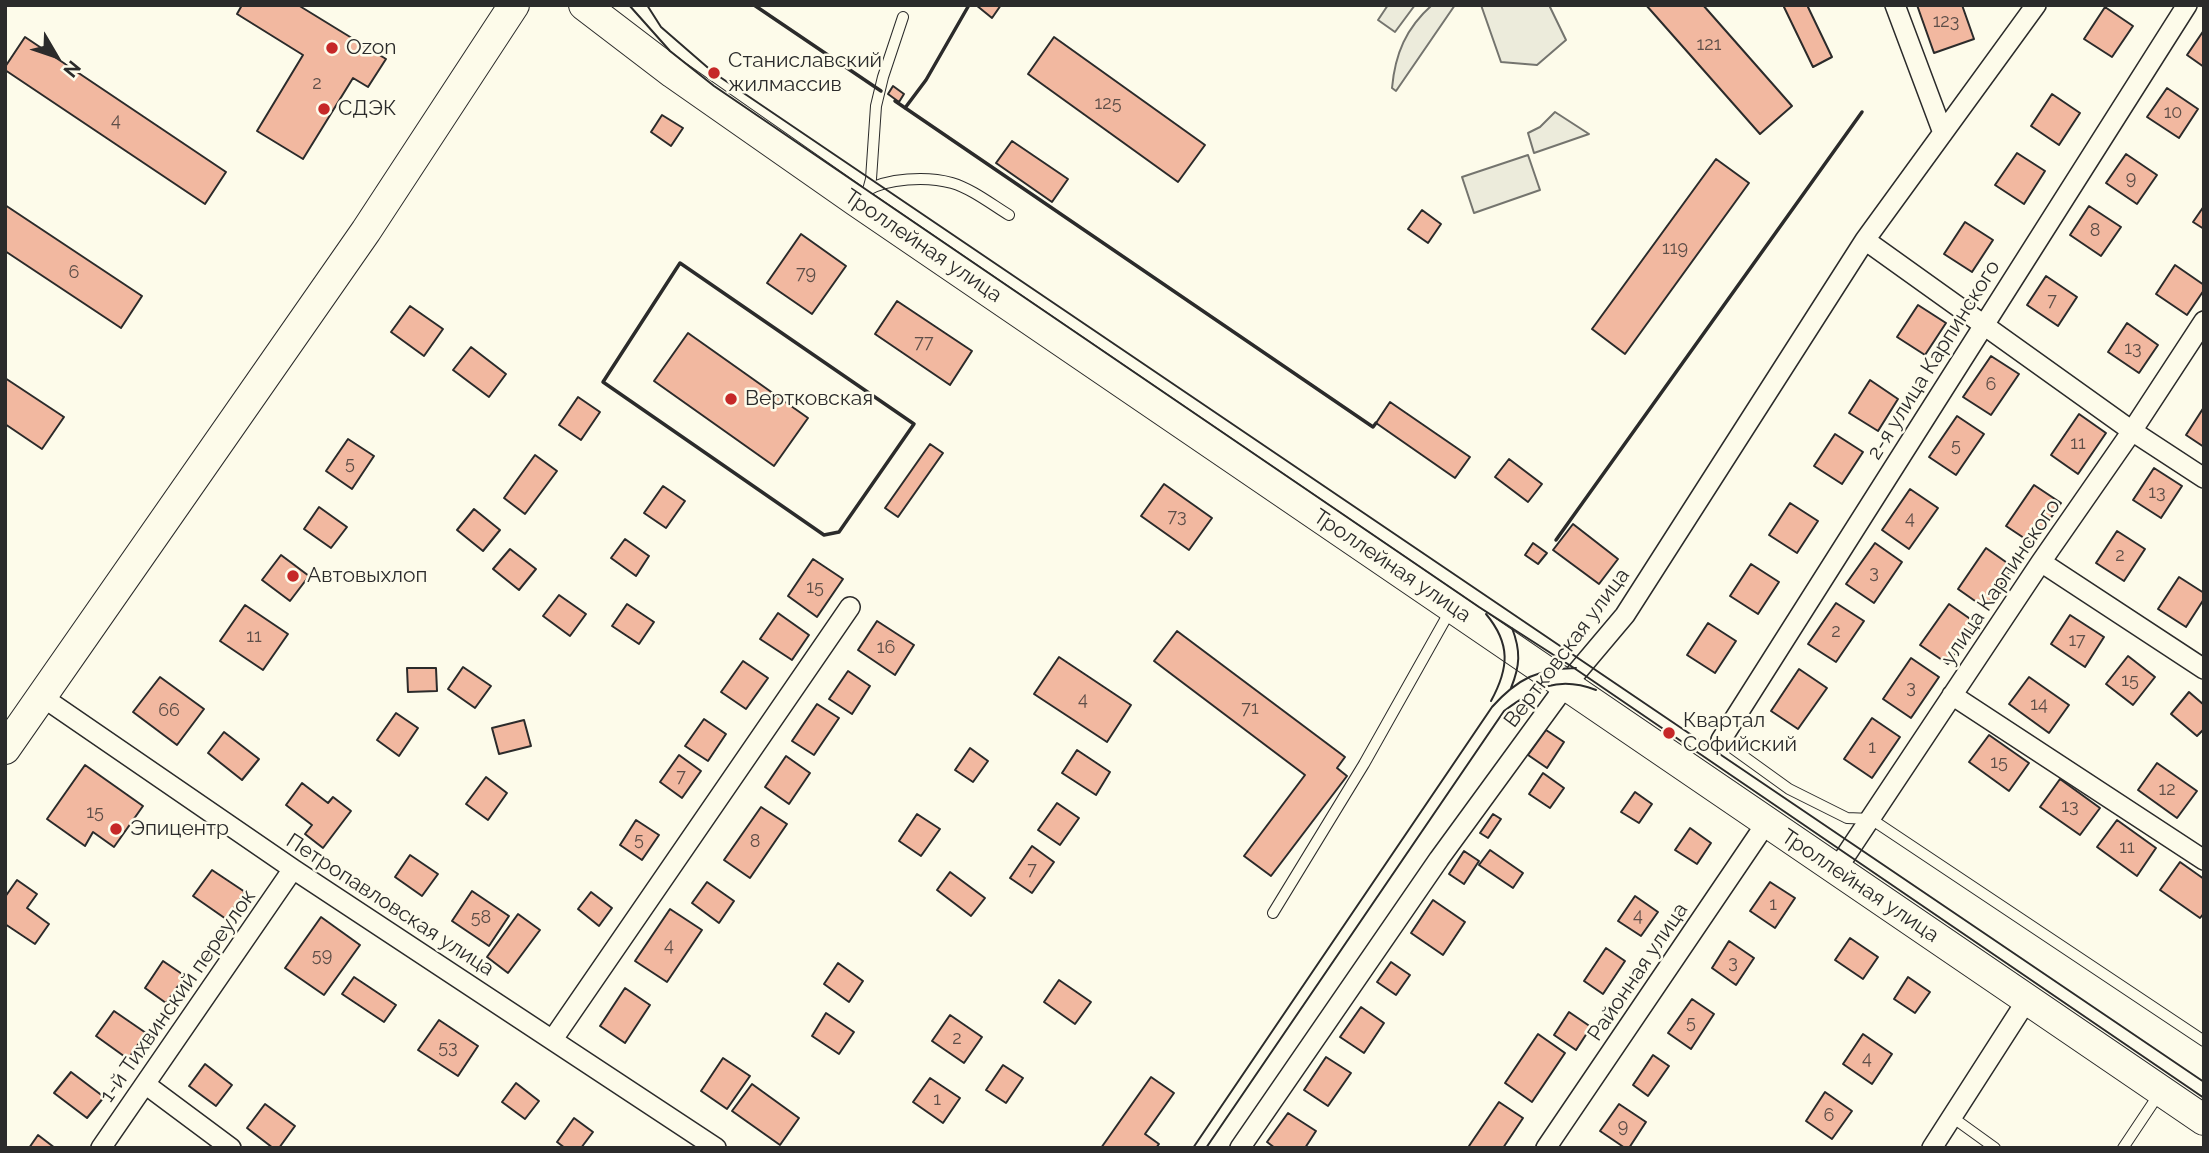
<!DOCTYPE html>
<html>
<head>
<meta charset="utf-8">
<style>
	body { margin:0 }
	#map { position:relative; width:2209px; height:1153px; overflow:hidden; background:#fdfbea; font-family:Raleway,sans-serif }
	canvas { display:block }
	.frame { position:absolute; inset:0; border:7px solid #2b2b2b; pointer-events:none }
	.north { position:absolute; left:21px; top:21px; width:70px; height:70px; -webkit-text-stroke:5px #fdfbea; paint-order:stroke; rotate:129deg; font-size:19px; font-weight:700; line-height:28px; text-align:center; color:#2b2b2b }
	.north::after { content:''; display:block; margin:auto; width:24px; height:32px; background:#2b2b2b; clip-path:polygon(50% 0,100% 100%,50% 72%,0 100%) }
</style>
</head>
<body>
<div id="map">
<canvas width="2209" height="1153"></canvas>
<div class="frame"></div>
<div class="north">N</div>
</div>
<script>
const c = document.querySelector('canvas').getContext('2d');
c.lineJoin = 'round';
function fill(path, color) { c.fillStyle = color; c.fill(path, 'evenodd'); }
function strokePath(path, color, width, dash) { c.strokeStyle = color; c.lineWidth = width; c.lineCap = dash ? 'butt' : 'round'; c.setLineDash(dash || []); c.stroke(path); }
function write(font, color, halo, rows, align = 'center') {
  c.font = font + ' Raleway,sans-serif'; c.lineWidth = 5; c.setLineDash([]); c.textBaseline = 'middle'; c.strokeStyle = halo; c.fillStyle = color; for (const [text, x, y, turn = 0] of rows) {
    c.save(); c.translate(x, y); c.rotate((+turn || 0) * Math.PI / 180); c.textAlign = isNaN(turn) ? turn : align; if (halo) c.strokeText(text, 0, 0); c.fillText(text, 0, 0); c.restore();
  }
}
const green = new Path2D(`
	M1388,5H1415L1395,32L1378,20Z
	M1432,5H1455L1396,91L1392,88C1395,54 1406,28 1432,5Z
	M1481,5H1549L1566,40L1537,65L1501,62Z
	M1555,112L1589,134L1534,153L1528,133L1540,127Z
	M1528,155L1540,190L1474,213L1462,177Z`);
fill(green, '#ecebdb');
strokePath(green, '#74746e', 2);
const building = new Path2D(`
	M242,5H298L386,59L368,87L353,78L303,159L257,131L303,55L237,14Z
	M976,5H1001L992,18Z
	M1646,5H1703L1792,106L1760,134Z
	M1783,5H1807L1832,57L1813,67Z
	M1917,5H1962L1974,39L1934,53Z
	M2105,7L2133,26L2112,57L2084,39Z
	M2204,30V67L2187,55Z
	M25,37L226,172L205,204L5,70V67Z
	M1054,37L1205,145L1178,182L1028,74Z
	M893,86L904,94L899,102L888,94Z
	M2167,88L2198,109L2179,138L2147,117Z
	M2052,94L2080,113L2059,145L2031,126Z
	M662,115L683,128L671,146L651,132Z
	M1012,141L1068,179L1052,202L996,163Z
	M2017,153L2045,171L2024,204L1995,185Z
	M2126,154L2157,175L2137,204L2106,183Z
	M1716,159L1749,183L1625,354L1592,329Z
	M5,205L142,296L121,328L5,251Z
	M2089,206L2121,227L2101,256L2070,235Z
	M2204,206V229L2193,222Z
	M1422,210L1441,224L1428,243L1408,229Z
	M1965,222L1993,240L1972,272L1944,254Z
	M801,234L846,266L812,314L767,283Z
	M2175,265L2204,285V290L2187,315L2156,294Z
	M2046,276L2077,297L2058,326L2027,305Z
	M897,301L972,351L950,385L875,334Z
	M1918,305L1946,323L1925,355L1897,337Z
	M410,306L443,329L424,356L391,332Z
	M2127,323L2158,345L2139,373L2108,352Z
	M688,333L808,418L774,466L654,381Z
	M471,347L506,374L489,397L453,370Z
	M1991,356L2019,374L1991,415L1963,397Z
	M5,378L64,417L42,449L5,424Z
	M1870,380L1898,399L1878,431L1849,413Z
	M578,397L600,412L581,440L559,425Z
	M1390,402L1470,457L1455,478L1376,423Z
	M2204,407V447L2186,435Z
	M2079,414L2106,433L2078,474L2051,455Z
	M1957,416L1984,434L1956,475L1929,457Z
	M1835,434L1863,452L1842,484L1814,466Z
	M348,439L374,456L352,489L326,471Z
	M930,444L943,453L898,517L885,508Z
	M535,455L557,471L525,514L504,498Z
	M1509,459L1542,484L1528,502L1495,477Z
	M2154,468L2182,486L2161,518L2133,500Z
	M1164,484L1212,518L1189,550L1141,516Z
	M2034,485L2061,503L2033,544L2006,526Z
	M663,486L685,501L666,528L644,513Z
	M1910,489L1938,508L1909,549L1882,530Z
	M1790,503L1818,521L1797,553L1769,535Z
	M319,507L347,527L331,548L304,529Z
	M474,509L500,530L483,551L457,530Z
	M1573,524L1618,559L1599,584L1553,550Z
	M2117,531L2145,549L2124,581L2096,563Z
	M625,539L649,556L636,576L611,558Z
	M1533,543L1547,553L1538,564L1525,555Z
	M1875,543L1902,562L1874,603L1846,584Z
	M1986,548L2013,567L1985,608L1958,589Z
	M510,549L536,569L519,590L493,569Z
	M281,555L309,576L290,601L262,580Z
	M813,559L843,579L817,617L788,596Z
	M1751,564L1779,582L1758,614L1730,596Z
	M2179,577L2204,593V599L2186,627L2158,609Z
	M559,595L586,614L570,636L543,616Z
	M1836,603L1864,621L1836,662L1808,644Z
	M627,604L654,622L639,644L612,626Z
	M1949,604L1976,623L1948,664L1920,645Z
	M245,605L288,634L263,670L220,641Z
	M778,613L809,635L792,660L760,639Z
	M2070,615L2104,637L2085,667L2051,644Z
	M877,621L914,645L895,675L858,650Z
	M1708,623L1736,641L1715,673L1687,655Z
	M1177,631L1345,757L1337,768L1347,776L1271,876L1244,856L1305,775L1154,661Z
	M2128,656L2155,677L2133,705L2106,684Z
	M1059,657L1131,705L1107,742L1034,694Z
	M1911,658L1939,677L1911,718L1883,699Z
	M743,661L768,678L746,709L721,692Z
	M463,667L491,686L475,708L448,689Z
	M407,668H436L437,691L408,692Z
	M1799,669L1827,688L1798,729L1771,711Z
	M848,671L870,686L852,714L829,699Z
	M160,677L204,709L177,745L133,712Z
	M2029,677L2069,705L2049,733L2009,704Z
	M2189,692L2204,705V729L2197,736L2171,714Z
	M817,704L839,718L814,755L792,741Z
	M396,713L418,728L399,756L377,740Z
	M1872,718L1900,737L1872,778L1844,759Z
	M704,719L726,734L708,761L685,746Z
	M524,720L531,746L499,754L492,728Z
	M1546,730L1564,742L1547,768L1528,755Z
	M224,732L259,759L242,780L208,753Z
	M1989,735L2029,763L2009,791L1969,762Z
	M970,748L988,761L973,782L955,770Z
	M1077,750L1110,772L1096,795L1062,773Z
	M679,755L701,771L682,798L660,782Z
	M786,756L810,773L789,804L765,787Z
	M2157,763L2197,791L2177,818L2138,790Z
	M85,765L143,806L114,847L93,832L85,846L47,819Z
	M1543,773L1564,788L1550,808L1529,794Z
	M486,777L507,793L488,820L466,804Z
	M2060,779L2100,808L2080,835L2040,807Z
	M302,783L328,803L333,797L351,811L323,848L305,834L312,825L286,805Z
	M1635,792L1652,804L1639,823L1621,812Z
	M1057,803L1079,818L1060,845L1038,830Z
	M761,807L787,824L750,878L724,860Z
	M917,814L940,829L921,856L899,841Z
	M1493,814L1501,819L1488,838L1480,833Z
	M636,820L659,835L642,860L620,845Z
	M2117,820L2156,848L2137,876L2097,847Z
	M1690,828L1711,843L1697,864L1675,850Z
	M1032,846L1054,862L1032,893L1010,878Z
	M1490,850L1523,873L1513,888L1479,865Z
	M1464,851L1479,861L1464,884L1449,874Z
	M410,855L438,874L422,896L395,877Z
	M2180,862L2204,879V913L2200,918L2160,890Z
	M212,870L245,892L226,919L193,896Z
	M950,872L985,898L971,916L937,890Z
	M17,880L37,894L27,908L49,924L35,944L5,924V897Z
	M707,882L734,901L719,923L692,903Z
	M1770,882L1795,898L1775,928L1750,911Z
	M472,891L509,916L489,946L452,921Z
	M591,892L612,908L599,926L578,909Z
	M1635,896L1658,912L1641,936L1618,921Z
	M1433,900L1465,922L1443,955L1411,933Z
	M670,909L702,930L667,982L635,961Z
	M518,914L540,930L508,973L487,957Z
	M321,917L360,945L324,995L285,968Z
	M1850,938L1878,957L1863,979L1835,960Z
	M1729,941L1754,958L1736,985L1712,968Z
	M1606,948L1625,961L1603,994L1584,981Z
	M163,961L185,976L166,1003L145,988Z
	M1391,962L1410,975L1396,995L1377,982Z
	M838,963L863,981L849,1002L824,984Z
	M354,977L396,1005L384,1022L342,994Z
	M1908,977L1930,992L1915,1013L1894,999Z
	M1059,980L1091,1002L1075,1024L1044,1002Z
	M625,988L650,1005L625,1043L600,1026Z
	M1692,999L1714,1014L1691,1049L1668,1033Z
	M1361,1007L1384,1023L1364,1053L1340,1037Z
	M114,1011L146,1033L128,1059L96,1036Z
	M1569,1012L1591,1027L1576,1050L1554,1035Z
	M826,1013L854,1032L839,1054L812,1036Z
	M950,1015L982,1037L964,1063L932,1041Z
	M439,1020L478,1046L458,1076L418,1050Z
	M1538,1034L1565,1053L1532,1102L1505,1083Z
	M1863,1034L1892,1054L1872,1084L1843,1064Z
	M1653,1055L1669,1066L1648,1096L1633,1085Z
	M1326,1057L1351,1073L1328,1106L1304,1090Z
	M723,1058L750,1076L727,1109L701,1091Z
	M205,1064L232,1085L216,1106L189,1086Z
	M1003,1065L1023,1078L1006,1103L986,1090Z
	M71,1072L104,1097L87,1118L54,1093Z
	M1151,1077L1174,1093L1145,1134L1159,1144L1156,1148H1101Z
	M930,1078L960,1098L943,1123L913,1102Z
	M516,1083L539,1101L525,1119L502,1102Z
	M752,1084L799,1118L780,1145L732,1111Z
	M1825,1092L1852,1111L1832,1139L1806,1121Z
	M1499,1102L1523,1118L1503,1148H1471L1469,1146Z
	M265,1104L295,1126L279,1148H273L247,1128Z
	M1619,1104L1646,1122L1629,1148H1625L1600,1131Z
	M1288,1113L1316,1131L1305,1148H1275L1267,1142Z
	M574,1118L593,1132L581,1148H565L557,1142Z
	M38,1135L55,1148H29Z`);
fill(building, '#f2b8a0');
strokePath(building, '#2b2b2b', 2);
const lane = new Path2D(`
	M868,190L871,179L876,106L883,77L903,17
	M866,191C887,178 927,176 952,183C972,189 991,204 1009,215
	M1721,740L1789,789L1847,818L1871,819L2204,1041
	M1273,913L1364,764L1450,611
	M1952,1117L1995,1148
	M2123,1148L2159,1094`);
const street = new Path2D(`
	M1895,5L1943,133
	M1865,240L2132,431L2204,478
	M2041,562L2204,669
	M1952,695L2204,860
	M41,696L293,869L716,1148
	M1721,740L2187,5
	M1836,870L2041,562L2132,431L2204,321
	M553,1039L850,607
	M145,1084L231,1148
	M101,1148L293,869
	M1240,1148L1439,859L1566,685L1625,615L1865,240L2036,5
	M1546,1148L1767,822
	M1932,1148L2027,1000`);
const primary = new Path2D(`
	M584,5L673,73L856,201L2204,1120
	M5,749L366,231L514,5`);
strokePath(lane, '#2b2b2b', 12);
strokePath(street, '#2b2b2b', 22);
strokePath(primary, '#2b2b2b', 32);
strokePath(lane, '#fdfbea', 10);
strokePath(street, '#fdfbea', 19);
strokePath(primary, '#fdfbea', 30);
strokePath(new Path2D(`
	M629,5L670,51L714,86L1479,607L1574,668L2204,1098
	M647,5L661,27L714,73L2204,1082
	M1486,614C1511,644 1509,668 1491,701
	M1511,688C1520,666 1521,651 1512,628
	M1193,1148L1492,707C1518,678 1538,669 1576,668
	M1206,1148L1504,711C1535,688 1558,675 1596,690`), '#2b2b2b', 2);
strokePath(new Path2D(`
	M754,5L881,91
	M895,101L1373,427L1376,423
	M905,108L926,80L969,5
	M680,263L914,424L839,532L824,535L603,382Z
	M1556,540L1862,112`), '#2b2b2b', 3.5);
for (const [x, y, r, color] of [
	[332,48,7,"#c62828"],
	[714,73,7,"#c62828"],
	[324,109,7,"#c62828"],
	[731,399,7,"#c62828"],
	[293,576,7,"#c62828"],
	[1669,733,7,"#c62828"],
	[116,829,7,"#c62828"]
]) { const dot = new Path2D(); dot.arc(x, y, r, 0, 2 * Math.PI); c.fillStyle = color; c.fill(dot); strokePath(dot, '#fdfbea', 2.5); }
write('18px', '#5d4e48', null, [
	["123",1946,22],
	["121",1709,45],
	["2",317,84],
	["125",1108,104],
	["10",2173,113],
	["4",116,121],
	["9",2131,179],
	["8",2095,231],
	["119",1675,249],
	["6",74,273],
	["79",806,274],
	["7",2052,301],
	["77",924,343],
	["13",2133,349],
	["6",1991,385],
	["11",2078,444],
	["5",1956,446],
	["5",350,464],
	["13",2157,493],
	["73",1177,517],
	["4",1910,519],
	["2",2120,556],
	["3",1874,573],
	["15",815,588],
	["2",1836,632],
	["11",254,637],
	["17",2077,641],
	["16",886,648],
	["15",2130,681],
	["3",1911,688],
	["4",1083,700],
	["14",2039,705],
	["71",1250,709],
	["66",169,711],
	["1",1872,748],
	["15",1999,763],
	["7",681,777],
	["12",2167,790],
	["13",2070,807],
	["15",95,813],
	["5",639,840],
	["8",755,842],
	["11",2127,848],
	["7",1032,870],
	["1",1773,905],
	["4",1638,916],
	["58",481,918],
	["4",669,946],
	["59",322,956],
	["3",1733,963],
	["5",1691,1023],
	["2",957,1039],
	["53",448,1048],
	["4",1867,1059],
	["1",937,1100],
	["6",1829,1116],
	["9",1623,1127]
]);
write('21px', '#2b2b2b', '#fdfbea', [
	["Ozon",346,48],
	["Станиславский",728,61],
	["жилмассив",728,85],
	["СДЭК",338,109],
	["Вертковская",745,399],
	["Автовыхлоп",307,576],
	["Квартал",1683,721],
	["Софийский",1683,745],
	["Эпицентр",130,829]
], 'left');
write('21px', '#2b2b2b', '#fdfbea', [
	["Троллейная улица",923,246,34],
	["2-я улица Карпинского",1934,360,-58],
	["Троллейная улица",1392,566,34],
	["улица Карпинского",2001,582,-56],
	["Вертковская улица",1567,648,-53],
	["Троллейная улица",1860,886,34],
	["Петропавловская улица",390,905,33],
	["Районная улица",1638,972,-56],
	["1-й Тихвинский переулок",178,996,-55]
]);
</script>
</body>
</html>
